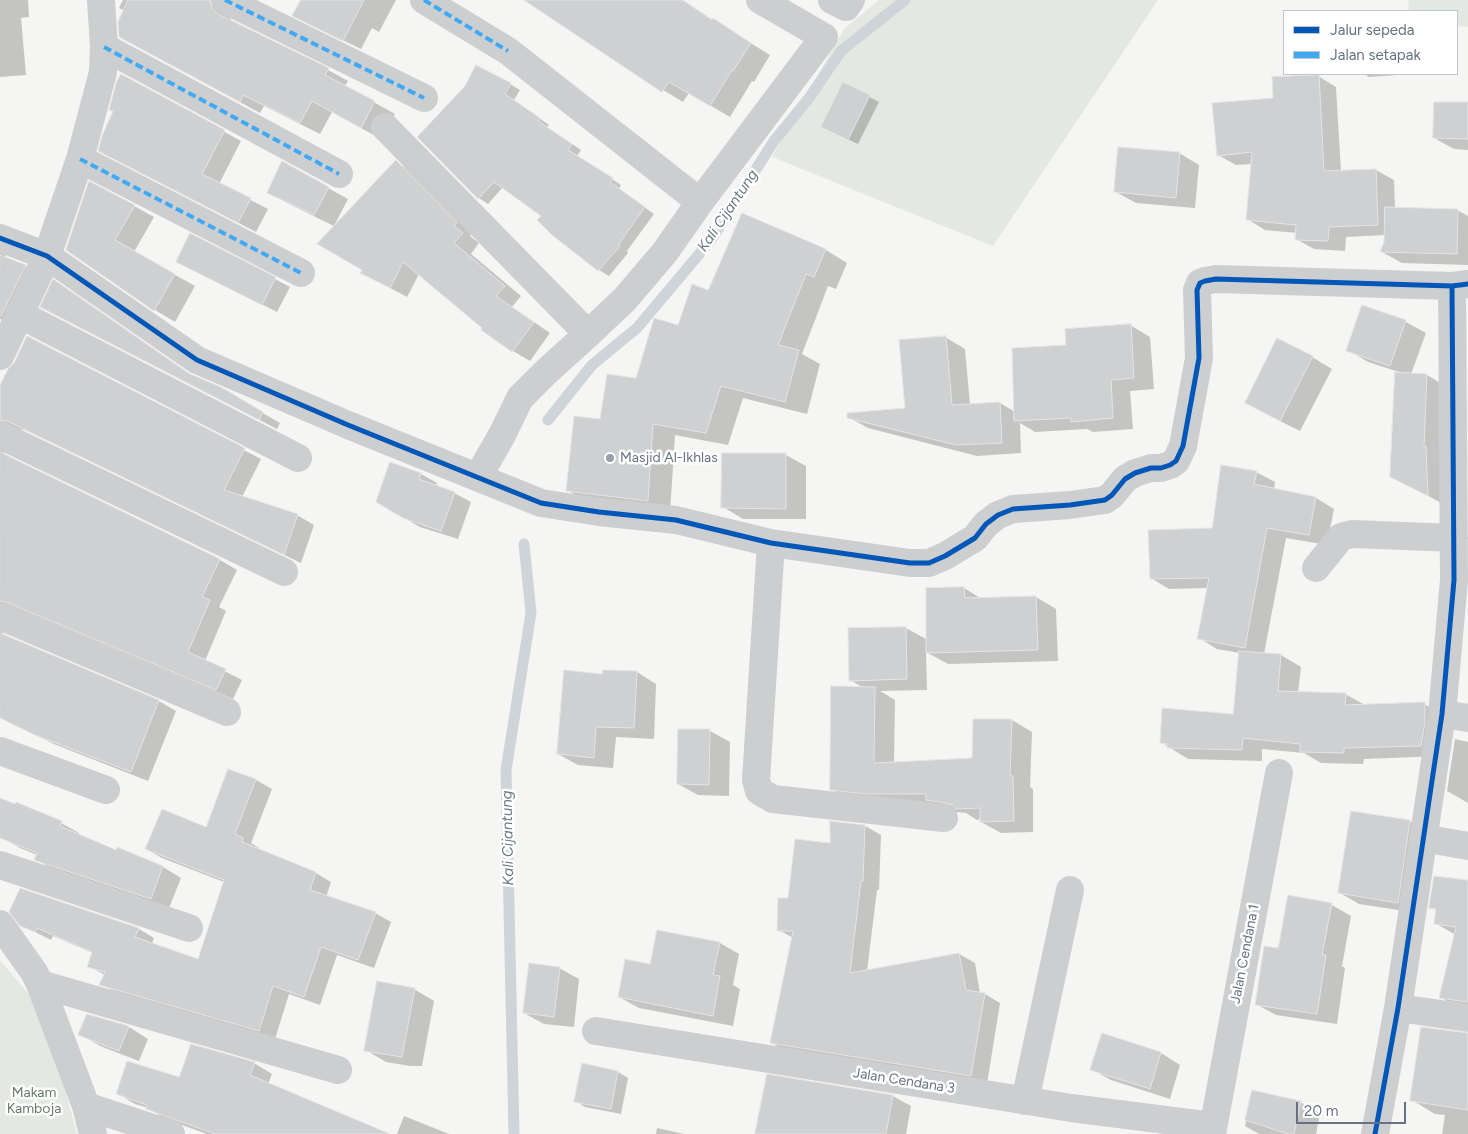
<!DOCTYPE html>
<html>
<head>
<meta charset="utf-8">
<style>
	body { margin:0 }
	#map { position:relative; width:1468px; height:1134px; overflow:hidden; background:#f5f5f4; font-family:Figtree,sans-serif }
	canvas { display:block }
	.legend { position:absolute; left:1283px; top:10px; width:175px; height:65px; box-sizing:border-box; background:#fff; border:1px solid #c2c7cd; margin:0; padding:6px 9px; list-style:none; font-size:15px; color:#667283 }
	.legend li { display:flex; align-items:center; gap:10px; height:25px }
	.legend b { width:25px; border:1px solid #c2c7cd }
	.scale { position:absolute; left:1296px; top:1102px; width:110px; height:22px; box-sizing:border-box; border:2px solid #667283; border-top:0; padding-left:6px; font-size:15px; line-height:18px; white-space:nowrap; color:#667283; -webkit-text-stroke:4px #fff; paint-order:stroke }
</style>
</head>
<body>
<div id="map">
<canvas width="1468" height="1134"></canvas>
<ul class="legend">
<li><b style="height:6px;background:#0057b8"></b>Jalur sepeda</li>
<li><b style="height:6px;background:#3fa9f5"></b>Jalan setapak</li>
</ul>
<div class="scale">20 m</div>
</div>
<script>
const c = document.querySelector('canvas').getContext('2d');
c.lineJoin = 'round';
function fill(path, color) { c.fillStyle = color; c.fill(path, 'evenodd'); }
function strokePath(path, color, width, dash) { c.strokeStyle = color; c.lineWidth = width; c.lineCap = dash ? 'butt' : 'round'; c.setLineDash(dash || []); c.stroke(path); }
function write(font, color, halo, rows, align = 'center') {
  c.font = font + ' Figtree,sans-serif'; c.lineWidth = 5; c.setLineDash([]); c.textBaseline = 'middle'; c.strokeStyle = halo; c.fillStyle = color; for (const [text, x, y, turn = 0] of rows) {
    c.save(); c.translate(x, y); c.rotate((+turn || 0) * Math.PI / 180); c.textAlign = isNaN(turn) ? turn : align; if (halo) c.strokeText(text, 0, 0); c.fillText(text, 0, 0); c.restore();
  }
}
fill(new Path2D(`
	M879,0H1158L993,246L772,157L844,29Z
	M1408,0H1468V27L1457,26V11H1409Z
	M0,960L36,1003L56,1056L77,1134H0Z`), '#e4e8e2');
fill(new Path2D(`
	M0,0H28L29,17L21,18L26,75L0,77Z
	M123,0H203L229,15L232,22L328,70L348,81L345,86L395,114L381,139L332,112L320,134L264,106L260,113L140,48L125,11L119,8Z
	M302,0H396L379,32L372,28L361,49L311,25Z
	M554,0H683L713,20L770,55L754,82L752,81L730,117L689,93L683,102L663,90Z
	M1364,74H1411L1369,77Z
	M122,76L241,141L219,184L268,209L256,232L117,160Z
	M1318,76L1336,87L1341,171L1376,170L1394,180L1395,209L1457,210L1468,216V265L1402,263L1382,252L1385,242V235L1346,237L1345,251L1314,249L1296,239L1297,233L1265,230L1247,219L1252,164L1236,165L1218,155L1274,99Z
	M510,84L520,90L514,100L549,125L547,127L581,150L577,156L621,185L619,189L654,214L627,251L628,253L609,276L599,270L553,234L543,216L503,187L488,204L479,198L419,137Z
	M844,84L879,102L858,144L832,132Z
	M1468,103V150L1454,149L1434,138Z
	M1179,153L1199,165L1195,208L1136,203L1116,192Z
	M396,162L413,172L473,233L470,236L479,243L471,254L521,296L512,307L550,333L530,361L513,351L482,329L483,328L419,274L407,297L379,282Z
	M283,163L348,199L334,226L289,204L269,193Z
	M134,206L154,217L134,252L195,286L175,322L155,310L67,249Z
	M742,215L826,250L847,263L836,289L828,286L802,354L820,364L807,414L743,398L728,445L675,435L670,513L589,503L567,490L601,420L637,380L709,291Z
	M0,252L5,255L7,259L25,266L45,277L22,327L0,319Z
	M178,262L275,279L290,287L277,312Z
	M54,281L71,291L196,378L221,389L280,423L277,429L59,317Z
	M1363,306L1406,322L1426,333L1411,374L1427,375L1447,387V506L1391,476L1402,373L1368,362L1348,350Z
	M1130,325L1150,337L1154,389L1130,391L1133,429L1093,432L1087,429L1035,432L1020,423L1021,453L977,456L868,428L848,417L906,409L945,337L965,349L970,405L1000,403L1015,412L1067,346Z
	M27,337L261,459L242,497L297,515L314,525L301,563L25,430L16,429L1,447L6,457L220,560L237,570L219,607L226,611L205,661L242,680L233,699L24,611L16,610L1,629L4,636L159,701L176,711L148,781L54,744L0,717V388L15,363Z
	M1312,357L1332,369L1300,431L1266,414Z
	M723,454L786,455L806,466V519H743L723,507Z
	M391,464L421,474L437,483L436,487L454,493L471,502L458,539L420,527L377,502Z
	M1256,472L1275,482L1274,490L1316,498L1334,509L1327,545L1286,538L1264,654L1281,655L1301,667L1298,693L1345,694L1365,705L1424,704L1444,715L1441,756L1364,759L1363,764L1321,763L1304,753L1262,749V761L1188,759L1161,742L1234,715L1240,653L1217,649L1199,638L1209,588L1169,589L1151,578L1213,529Z
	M964,588L982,599L1036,597L1056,609L1058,661L948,664L926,652L927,690L880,691L895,700L894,763L974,759L1012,720L1032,732L1030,787L1033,789V832L1001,833L981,822V819L977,820L966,813L851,800L831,789L864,688L850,680V629L906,628L928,640L927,589Z
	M637,672L656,684L654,739L616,737L613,768L578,765L558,754L604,675Z
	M679,730L710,731L730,742L729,796L698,795L678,784Z
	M1455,739L1468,742V803L1447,791Z
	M229,770L256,780L272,789L251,843L259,848L258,850L316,873L331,882L326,897L375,913L391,922L374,968L337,955L320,1005L289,994L275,1039L117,993L101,984L105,975L89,966L93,953L53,936L51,940L21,925L139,929L154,938L152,944L199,961L224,882L162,858L146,849L206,829Z
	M0,799L61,823L79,833L78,835L116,852L118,849L163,867L181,878L169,908L53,870L36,859L37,855L20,848L0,836Z
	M1352,812L1410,821L1430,833L1418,913L1359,904L1340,893Z
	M831,822L865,826L881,835L879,890H877L867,971L959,954L975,963L980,994H985L1000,1003L987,1084L787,1052L772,1043L793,938L779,930L789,900L831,844Z
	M1468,881V1010L1460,1009L1440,997L1456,935L1435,923L1437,911L1430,907Z
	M1332,905L1351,916L1342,966L1345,968L1337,1024L1276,1015L1256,1004L1279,950Z
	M720,943L739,954L733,985L740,989L733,1026L639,1008L619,997L651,965Z
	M559,968L579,979L574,1027L544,1024L524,1013Z
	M414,989L434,1001L422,1066H410L386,1062L366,1050Z
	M88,1015L129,1027L148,1039L139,1061L100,1046L80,1034Z
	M1468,1035V1134H1442L1445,1115L1435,1114L1412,1100Z
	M1161,1053L1180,1065L1170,1099L1111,1080L1091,1069Z
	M254,1063L272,1074L268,1084L342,1115V1114L389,1134H207L165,1119L148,1108L135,1104L117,1093L180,1078Z
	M583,1065L618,1072L628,1078L621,1114L585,1107L576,1101Z
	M768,1076L893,1096L911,1106L906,1134H756Z
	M1253,1092L1300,1102L1320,1113L1316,1134H1259L1245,1126Z
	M404,1116L449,1134H397Z
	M657,1128L684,1134H656Z`), '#0003');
strokePath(new Path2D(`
	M548,420L592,365L637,328L711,240L774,141L809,98L841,51L905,0
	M514,1134L506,770L531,613L524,544`), '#cfd4d8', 11);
const building = new Path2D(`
	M128,0H210L212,8L218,14L329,68L325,75L375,101L361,128L312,101L300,123L243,95L240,102L119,37L118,22Z
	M301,0H364L343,41L292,16Z
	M524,0H682L712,20L713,18L751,43L733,71L732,70L710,106L669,82L662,92Z
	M476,65L511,83L505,94L540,118L538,121L572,144L568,150L613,178L610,182L645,207L618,245L620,246L598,271L552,235L537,220L541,216L494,182L478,199L417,137L465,86Z
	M121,74L225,130L202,174L251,198L238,223L98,151L102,136L113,111L109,110L116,83Z
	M1319,75L1324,171L1376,169L1378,225L1329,227L1328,241L1295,240L1296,225L1246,220L1252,152L1217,156L1212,103L1273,98L1272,77Z
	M843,82L870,95L848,140L821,127Z
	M1434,102H1468V139L1433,138Z
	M1118,147L1180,152L1176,198L1114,192Z
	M396,160L457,222L454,226L463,233L454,243L505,286L496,296L534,322L512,352L481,330L482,328L403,262L390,288L360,273L362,270L317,244Z
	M282,161L329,187L314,215L267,193Z
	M89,181L135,205L115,240L175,274L154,311L66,250Z
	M1385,207L1458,209L1457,254L1380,252L1384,242Z
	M742,213L826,249L814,277L806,274L778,345L799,350L785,402L721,386L706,433L653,424L648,501L566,491L574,416L600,419L607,374L636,378L654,318L678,325L692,284L708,290Z
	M190,233L276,277L262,305L176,262Z
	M0,255L26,265L1,316H0Z
	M53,279L188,373L221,387L263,412L259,420L40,307Z
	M1362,305L1406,320L1390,366L1346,351Z
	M1131,324L1134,378L1111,380L1113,418L1071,422V418L1014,421L1012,348L1066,345L1065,329Z
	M27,336L245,448L224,490L298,514L284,555L7,421L0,420V385L8,369L14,363Z
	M946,336L952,405L1000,402L1002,443L956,445L847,418V413L905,408L899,340Z
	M1277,338L1313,356L1280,421L1245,403Z
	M1395,372L1427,374L1424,446H1426L1428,496L1390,477Z
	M0,452L220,559L202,597L210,600L188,652L226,669L216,690L6,602L0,601Z
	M722,453H786V509L721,508Z
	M390,462L421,473L419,479L455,492L441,531L403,518L376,502Z
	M1221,465L1257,471L1254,484L1316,497L1309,535L1267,528L1245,648L1197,639L1209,578L1150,579L1148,530L1212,528Z
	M964,587L965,598L1036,596L1038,650L926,653V588Z
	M906,627L907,679L849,681L848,628Z
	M0,633L159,700L131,772L35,735L0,718Z
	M1239,651L1281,654L1278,691L1346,693L1345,705L1425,702V722L1421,746L1344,748V753L1300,752V744L1243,738L1242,750L1167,748V744L1160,743L1162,708L1233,714Z
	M564,670L602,674L603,670L637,671L634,728L596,727L594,758L557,754Z
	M831,686L875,687L874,763L972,758L973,719H1012L1010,776H1013L1014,821L980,822V808L956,809L953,805L946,803L926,800V794H867L830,790Z
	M678,729H710L709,785L677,784Z
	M228,769L256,779L235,834L243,838L242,842L316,872L310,890L376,912L358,960L321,947L304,997L273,986L259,1031L99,985L105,972L87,967L92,952L37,928L35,932L20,926L9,912L20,888L139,928L135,937L198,959L224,880L145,849L162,809L206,827Z
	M0,798L15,804L16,802L62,821L60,826L116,850L117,847L163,866L151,899L34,860L37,853L0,838Z
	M1351,811L1410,820L1398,903L1338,893Z
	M830,821L865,825L863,881H861L850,973L959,953L966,990L985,993L971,1076L770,1043L793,931H777L778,898H788L795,839L830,843Z
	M1434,876L1468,880V1002L1439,998L1456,927L1434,924L1436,909L1429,908Z
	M1288,895L1332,903L1322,955H1326L1317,1014L1255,1005L1264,946L1278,948Z
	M657,930L720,942L713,975L720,976L713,1016L618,997L625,959L650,964Z
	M529,963L560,967L554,1017L523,1013Z
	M377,981L415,988L402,1057L364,1051Z
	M87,1014L129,1026L119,1051L78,1035Z
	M1421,1027L1468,1033V1110L1410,1101Z
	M1102,1033L1161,1052L1150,1089L1090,1070Z
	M191,1044L255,1062L250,1075L390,1134H215L146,1109L147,1105L116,1094L127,1061L179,1077Z
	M582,1063L618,1071L611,1109L574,1102Z
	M767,1074L893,1095L886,1134H755Z
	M1252,1090L1301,1101L1294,1134H1288L1245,1120Z`);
fill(building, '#ced0d1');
strokePath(building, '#e4e4e4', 1);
strokePath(new Path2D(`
	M225,0L424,98
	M424,0L508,51L700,202
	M832,0L846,7L851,0
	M104,47L339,174
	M385,127L588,334L625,299L665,252L700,202L824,37L760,0
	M80,159L301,273
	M0,238L47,256L197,360L348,425L541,503L599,512L676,520L771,543L910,563H929L945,556L975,538L986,524L998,515L1013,509L1070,505L1105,500L1112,495L1125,479L1135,473L1151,468H1161L1170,465L1176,461L1183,446L1199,358L1197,290L1200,283L1205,281L1216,279L1452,286
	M19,314L298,458
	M0,356L47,256L80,159L103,72L104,47L101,0
	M0,435L284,572
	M478,477L502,435L520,398L546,372L588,334
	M771,543L756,780L759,791L773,799L944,818
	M1316,568L1341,537L1352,534L1454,538
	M0,616L227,712
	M1442,714L1468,718
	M0,751L106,790
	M1423,838L1468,846
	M0,865L189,928
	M0,924L34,972L40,984L86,1106L93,1134
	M40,984L338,1070
	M1398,1008L1468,1018
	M596,1031L1071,1108L1213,1126
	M1025,1101L1070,890
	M86,1106L171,1134
	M1212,1134L1279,773
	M1375,1134L1398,1008L1442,714L1454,580L1452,286L1468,284`), '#cdcecf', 28);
strokePath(new Path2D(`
	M225,0L424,98
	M424,0L508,51
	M104,47L339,174
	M80,159L301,273`), '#3fa9f5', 4, [8, 4]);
strokePath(new Path2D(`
	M0,238L47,256L197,360L348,425L541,503L599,512L676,520L771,543L910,563H929L945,556L975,538L986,524L998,515L1013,509L1070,505L1105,500L1112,495L1125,479L1135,473L1151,468H1161L1170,465L1176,461L1183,446L1199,358L1197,290L1200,283L1205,281L1216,279L1452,286
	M1375,1134L1398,1008L1442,714L1454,580L1452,286L1468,284`), '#0057b8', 5);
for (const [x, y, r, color] of [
	[610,458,5,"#98a0ab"]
]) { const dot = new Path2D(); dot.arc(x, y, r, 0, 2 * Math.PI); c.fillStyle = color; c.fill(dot); strokePath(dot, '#fff', 2); }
write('14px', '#667283', '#fff', [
	["Masjid Al-Ikhlas",620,458]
], 'left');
write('14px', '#667283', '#fff', [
	["Jalan Cendana 1",1245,954,-79],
	["Jalan Cendana 3",904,1081,9]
]);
write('14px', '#667b65', '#fff', [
	["Makam",34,1093],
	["Kamboja",34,1109]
]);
write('italic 15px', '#677986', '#fff', [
	["Kali Cijantung",728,211,-56],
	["Kali Cijantung",508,838,-91]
]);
</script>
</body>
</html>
